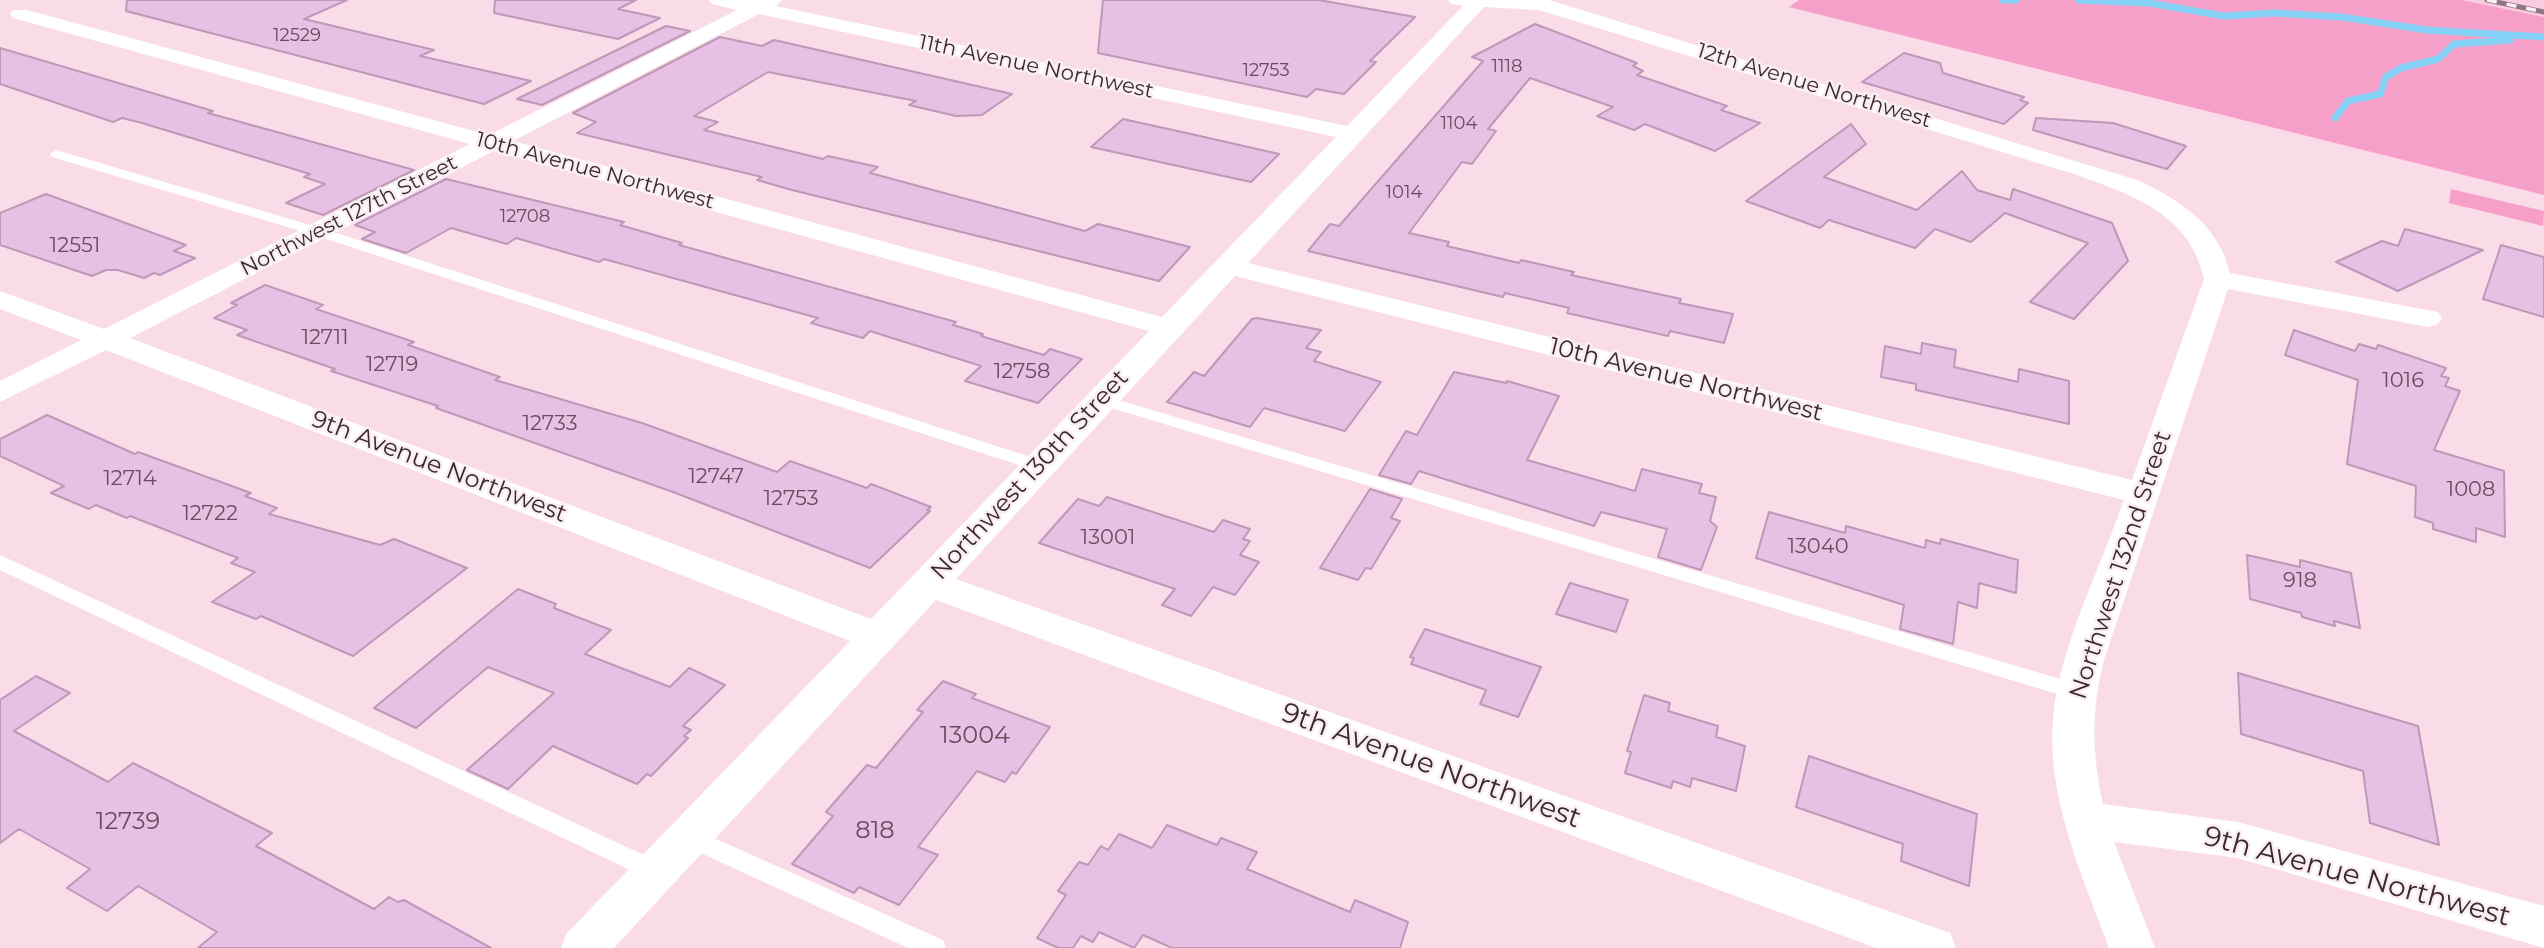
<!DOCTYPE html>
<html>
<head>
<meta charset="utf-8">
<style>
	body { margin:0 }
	canvas { display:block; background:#fadbe8 }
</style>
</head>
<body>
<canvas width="2544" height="948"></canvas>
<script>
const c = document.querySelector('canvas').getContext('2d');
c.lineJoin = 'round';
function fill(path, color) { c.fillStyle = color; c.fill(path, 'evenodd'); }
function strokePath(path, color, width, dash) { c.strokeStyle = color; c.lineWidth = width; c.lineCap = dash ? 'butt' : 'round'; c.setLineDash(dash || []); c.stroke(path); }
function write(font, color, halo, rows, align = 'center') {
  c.font = font + ' Montserrat,sans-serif'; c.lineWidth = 5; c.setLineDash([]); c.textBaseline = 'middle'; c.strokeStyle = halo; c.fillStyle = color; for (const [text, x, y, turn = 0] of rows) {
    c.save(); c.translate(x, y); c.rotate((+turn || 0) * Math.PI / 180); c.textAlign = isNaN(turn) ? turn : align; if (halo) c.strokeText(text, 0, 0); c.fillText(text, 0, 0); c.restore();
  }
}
fill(new Path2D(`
	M2459,0H2544V20Z`), '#fbcce0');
fill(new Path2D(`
	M1799,0H2461L2544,17V195L1789,7Z
	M2451,189L2544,211L2543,226L2449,203Z`), '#f6a0c9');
strokePath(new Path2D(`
	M2003,0H2016
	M2079,0L2149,3L2224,16L2274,13L2342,17L2427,30L2544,37
	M2335,118L2348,101L2380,94L2386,77L2401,68L2438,59L2454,44L2510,40`), '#85d1f6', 7);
const building = new Path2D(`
	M127,0H347L304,19L434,50L420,56L531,81L484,104L126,11Z
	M495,0H636L618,9L660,18L618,39L494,13Z
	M1103,0H1319L1415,17L1370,61L1376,62L1344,94L1316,89L1307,97L1098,53Z
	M1535,24L1637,63L1633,66L1643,71L1637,75L1727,106L1721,110L1760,123L1715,151L1645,124L1634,130L1597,116L1613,107L1530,78L1488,129L1496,131L1472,164L1462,162L1409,233L1449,242L1447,246L1519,263L1521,260L1574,272L1571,275L1681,299L1679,303L1733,314L1724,343L1670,331L1668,336L1567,313L1569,308L1505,293L1503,297L1308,251L1330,224L1339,226L1483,61L1472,57Z
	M666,26L690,31L542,105L517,99Z
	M720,37L762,46L774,40L1012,94L982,115L956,116L909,105L916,101L768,72L694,116L718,122L704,130L823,159L828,156L878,167L870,173L1085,231L1098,224L1190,247L1159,281L792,190L757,180L762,177L577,133L596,122L573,113Z
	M0,48L213,111L208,113L414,170L323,215L286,203L325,184L304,177L310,174L142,123L122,118L113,122L0,84Z
	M1904,53L1940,63L1943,73L2024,97L2020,100L2028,103L2004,124L1862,82Z
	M2036,118L2113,123L2186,146L2167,169L2033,130Z
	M1123,119L1191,134L1279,154L1251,182L1091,147Z
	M1851,124L1866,144L1824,177L1917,210L1962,171L1977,190L2010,200L2013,189L2112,223L2128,261L2074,319L2030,302L2088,243L2005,213L1971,242L1935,229L1915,248L1829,220L1820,228L1746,201Z
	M446,179L624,222L620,225L682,243L679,245L956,322L953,325L983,334L981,336L1044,355L1050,349L1082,359L1038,403L965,381L981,366L870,331L863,338L811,323L818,318L604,259L599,262L516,238L507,244L451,228L406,253L362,239L375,232L355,225Z
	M46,194L186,245L174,251L195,258L160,275L154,273L144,278L118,270H106L92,276L0,245V213Z
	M2405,229L2424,234L2483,250L2398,291L2336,262L2382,241L2398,246Z
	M2501,245L2544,257V317L2483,299Z
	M265,285L323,305L316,309L414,342L408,345L500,377L495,380L642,423L777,472L790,461L867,488L871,484L931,507L927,510L930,511L870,568L673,492L436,408L438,406L331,371L335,369L237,335L247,330L214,318L237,305L231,303Z
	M1257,318L1321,330L1306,348L1321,352L1314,361L1381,382L1345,431L1264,408L1250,427L1167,402L1194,372L1204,376L1252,319Z
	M2294,330L2355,351L2359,344L2376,349L2378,345L2446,368L2441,376L2449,378L2445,386L2460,391L2434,450L2504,471L2505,537L2476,528V542L2433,529V523L2415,517L2416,486L2347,464L2358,380L2285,355Z
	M1922,343L1956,350L1954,367L2018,382L2019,369L2069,381V424L1916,390V384L1881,377L1885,346L1921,354Z
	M1454,372L1506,383L1507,381L1559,396L1527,460L1635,491L1642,469L1702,484L1699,493L1716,497L1710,521L1717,527L1701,570L1658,557L1667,529L1601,512L1594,526L1419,471L1411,484L1379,475L1406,431L1417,435Z
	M47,415L135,454L138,452L251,493L245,496L277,508L269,514L380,545L394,539L467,568L353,656L261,616L256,619L212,602L255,572L231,563L238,558L130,516L127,518L96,505L89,509L51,493L64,486L0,456V439Z
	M1370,489L1402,499L1391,518L1400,521L1371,569L1366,568L1358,580L1320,568Z
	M1107,497L1214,532L1223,520L1250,529L1243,539L1250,541L1240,555L1259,562L1235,595L1213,587L1191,616L1162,605L1175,589L1039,543L1078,499L1099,506Z
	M1769,512L1845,533L1846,526L1925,548L1926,540L1940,544L1941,539L2018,560L2016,593L1979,583L1977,608L1958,602L1953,644L1900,629L1904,605L1756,558Z
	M2247,555L2300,567V560L2351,573L2360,628L2334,621L2335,626L2302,617L2301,613L2250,599Z
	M1570,583L1628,600L1616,632L1556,614Z
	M518,589L556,604L554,608L611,630L585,654L670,687L689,668L725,685L683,726L691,730L684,736L688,738L651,776L647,774L637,784L553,746L508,789L467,770L554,693L488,667L416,728L374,708Z
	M1425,629L1541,667L1518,717L1480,704L1486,690L1411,664L1414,658L1410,657Z
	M2238,673L2418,726L2439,845L2370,823L2363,771L2241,734Z
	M36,676L70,693L14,731L108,782L133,763L272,833L256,846L374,909L389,897L398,902L404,900L491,948H198L217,932L138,886L107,911L67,888L90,869L19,829L0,843V700Z
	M943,681L976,694L972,698L1050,727L1016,774L1012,772L1005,782L977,771L918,847L938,855L899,905L859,887L854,893L792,864L833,816L826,812L867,765L876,768L923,712L917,710Z
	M1644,695L1670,703L1668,711L1718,726L1716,737L1745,746L1736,791L1692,778L1690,787L1673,781L1671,788L1625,773L1631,752L1627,751Z
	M1809,756L1977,814L1969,886L1901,861L1903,844L1796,807Z
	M1167,825L1217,845L1221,838L1257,852L1247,869L1350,912L1355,900L1408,922L1400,948H1172L1143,935L1134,948L1099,932L1093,942L1081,936L1073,948H1058L1037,938L1066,895L1058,891L1079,862L1088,865L1101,846L1108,850L1119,834L1152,848Z`);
fill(building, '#e8c0e3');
strokePath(building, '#be98b9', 2);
fill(new Path2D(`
	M56,150L324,229L1046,462L1049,466L1040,472L1034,470L314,235L52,157L50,154Z
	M1101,395L2077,684L2084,686L2087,692L2084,698L2077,700L1095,403L1093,400L1095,397Z
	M0,555L663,864L667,871L663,878L655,881L647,878L0,570Z
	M689,827L943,940L946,948H908L681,844L678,837L681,830Z`), '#fff');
fill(new Path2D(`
	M709,0H782L776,6L1347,126L1463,6L1451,4L1448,0H1549L2137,180C2180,200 2218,224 2230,273L2438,312L2442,318L2438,324L2428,327L2228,289L2104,660C2091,709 2092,754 2103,804L2238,822L2544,906V948L2238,858L2114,842L2155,948H2109C2082,875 2046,797 2053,717C2059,648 2101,566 2124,500L1235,276L956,579L1933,927L1950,933L1956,948H1876L936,600L614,948H561L567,933L850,641L106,350L0,402V381L81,340L0,309V291L104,329L470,144L13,18L10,14L13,10H27L489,135L737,10L712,4ZM1484,7L1539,10L2077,175C2134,196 2190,214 2204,279L2132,480L1248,263ZM759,14L1336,137L1162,317L513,141ZM494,151L1149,331L871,619L130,338Z`), '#fff');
const rail = new Path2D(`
	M2487,0L2544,12`);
strokePath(rail, '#907782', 5);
strokePath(rail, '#f9eef3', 3.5, [10]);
write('18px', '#674e5e', null, [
	["12529",297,36],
	["1118",1507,67],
	["12753",1266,71],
	["1104",1459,124],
	["1014",1404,193],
	["12708",525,217]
]);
write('21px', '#3c2831', '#f9eef3', [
	["11th Avenue Northwest",1036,67,12],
	["12th Avenue Northwest",1814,86,17],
	["10th Avenue Northwest",595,171,15],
	["Northwest 127th Street",349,216,-27]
]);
write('21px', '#674e5e', null, [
	["12551",75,246],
	["12711",325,338],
	["12719",392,365],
	["12758",1022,372],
	["1016",2403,381],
	["12733",550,424],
	["12747",716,477],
	["12714",130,479],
	["1008",2471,490],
	["12753",791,499],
	["12722",210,514],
	["13001",1108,538],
	["13040",1818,547],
	["918",2300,581]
]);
write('24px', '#3c2831', '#f9eef3', [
	["10th Avenue Northwest",1686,380,14],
	["9th Avenue Northwest",439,467,21],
	["Northwest 130th Street",1030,475,-47],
	["Northwest 132nd Street",2121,565,-72]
]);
write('24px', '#674e5e', null, [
	["13004",975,736],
	["12739",128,822],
	["818",875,831]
]);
write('28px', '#3c2831', '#f9eef3', [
	["9th Avenue Northwest",1431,766,20],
	["9th Avenue Northwest",2357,877,15]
]);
</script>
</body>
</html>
